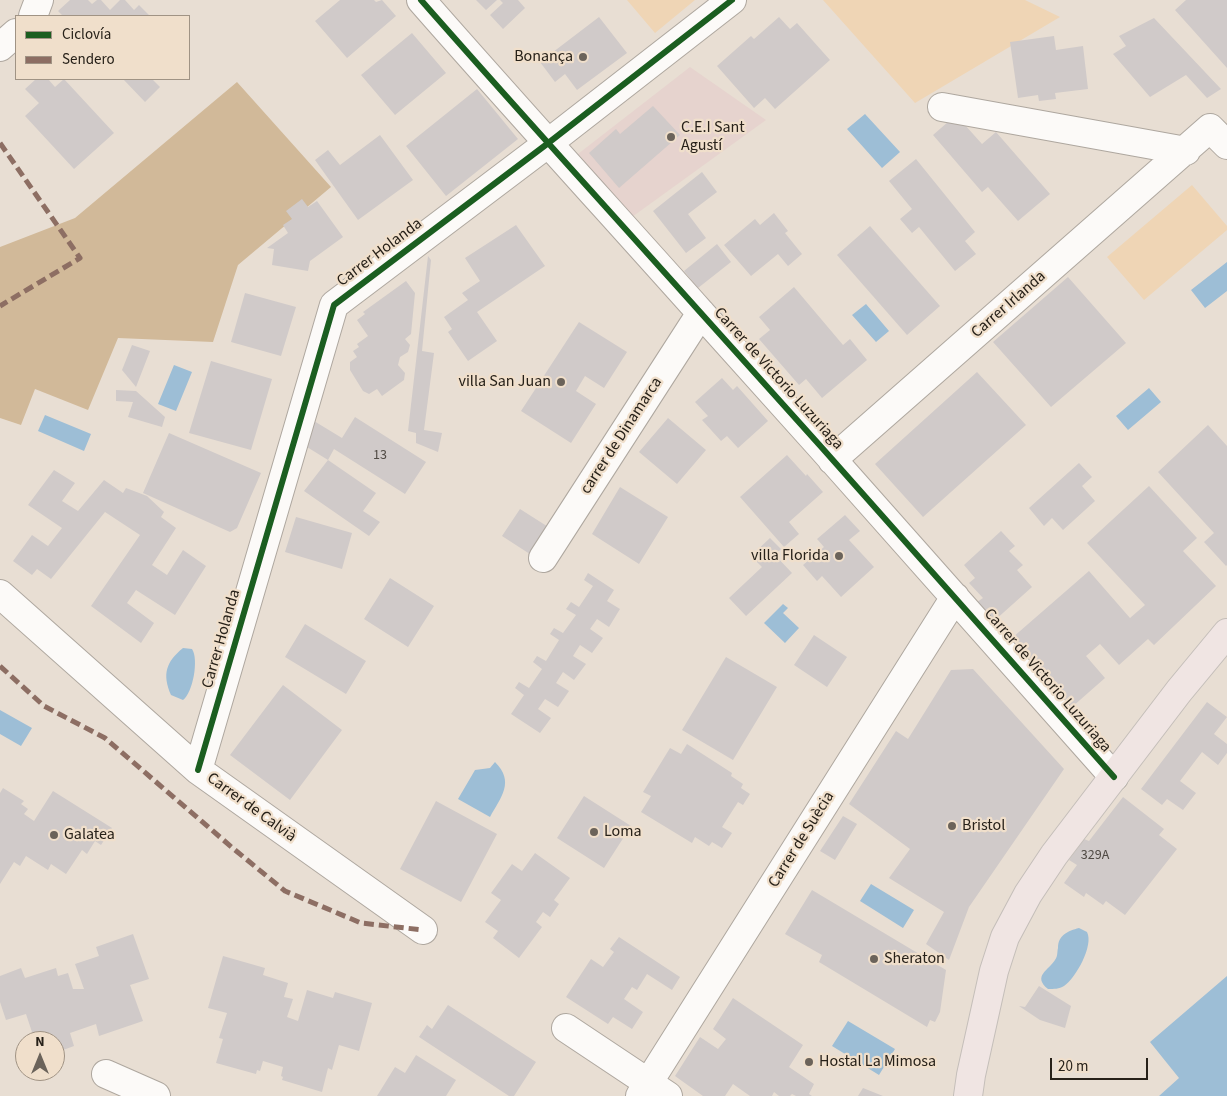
<!DOCTYPE html>
<html>
<head>
<meta charset="utf-8">
<style>
	body { margin:0 }
	#map { position:relative; width:1227px; height:1096px; overflow:hidden; background:#e8ded3; font-family:"Source Sans 3",sans-serif }
	canvas { display:block }
	.legend { position:absolute; left:15px; top:15px; width:175px; height:65px; box-sizing:border-box; background:#f0dfcb; border:1px solid #a09384; margin:0; padding:6px 9px; list-style:none; font-size:15px; color:#272119 }
	.legend li { display:flex; align-items:center; gap:10px; height:25px }
	.legend b { width:25px; border:1px solid #a09384 }
	.north { position:absolute; left:15px; top:1031px; width:50px; height:50px; box-sizing:border-box; background:#f0dfcb; border:1px solid #a09384; border-radius:50%; rotate:0deg; font-size:14px; font-weight:700; line-height:20px; text-align:center; color:#272119 }
	.north::after { content:''; display:block; margin:auto; width:18px; height:22px; background:#6b635a; clip-path:polygon(50% 0,100% 100%,50% 72%,0 100%) }
	.scale { position:absolute; left:1050px; top:1058px; width:98px; height:22px; box-sizing:border-box; border:2px solid #272119; border-top:0; padding-left:6px; font-size:15px; line-height:18px; white-space:nowrap; color:#272119; -webkit-text-stroke:4px #f0dfcb; paint-order:stroke }
</style>
</head>
<body>
<div id="map">
<canvas width="1227" height="1096"></canvas>
<ul class="legend">
<li><b style="height:6px;background:#1b5e20"></b>Ciclovía</li>
<li><b style="height:6px;background:#8d6e63"></b>Sendero</li>
</ul>
<div class="north">N</div>
<div class="scale">20 m</div>
</div>
<script>
const c = document.querySelector('canvas').getContext('2d');
c.lineJoin = 'round';
function fill(path, color) { c.fillStyle = color; c.fill(path, 'evenodd'); }
function strokePath(path, color, width, dash) { c.strokeStyle = color; c.lineWidth = width; c.lineCap = dash ? 'butt' : 'round'; c.setLineDash(dash || []); c.stroke(path); }
function write(font, color, halo, rows, align = 'center') {
  c.font = font + ' "Source Sans 3",sans-serif'; c.lineWidth = 4.5; c.setLineDash([]); c.textBaseline = 'middle'; c.strokeStyle = halo; c.fillStyle = color; for (const [text, x, y, turn = 0] of rows) {
    c.save(); c.translate(x, y); c.rotate((+turn || 0) * Math.PI / 180); c.textAlign = isNaN(turn) ? turn : align; if (halo) c.strokeText(text, 0, 0); c.fillText(text, 0, 0); c.restore();
  }
}
fill(new Path2D(`
	M690,67L766,120L632,217L578,154Z`), '#e6d3ce');
fill(new Path2D(`
	M627,0H695L655,33Z
	M823,0H1025L1060,17L915,103Z
	M1192,185L1227,226V230L1144,300L1107,257Z`), '#efd5b5');
fill(new Path2D(`
	M237,82L331,187L238,265L213,342L118,338L88,410L35,389L21,425L0,418V247L75,218Z`), '#d1b999');
fill(new Path2D(`
	M865,114L900,152L882,168L847,129Z
	M1227,262V291L1205,308L1191,290Z
	M866,304L889,331L876,342L852,315Z
	M174,365L192,372L176,411L158,404Z
	M1149,388L1161,402L1128,430L1116,416Z
	M45,415L91,434L84,451L38,431Z
	M783,604L788,608L783,613L799,628L785,643L764,623Z
	M183,648L192,649C199,659 193,693 183,700L171,695C162,674 166,662 183,648Z
	M0,710L32,728L21,746L0,734Z
	M495,762C515,782 501,797 490,817L458,799L475,770L490,768Z
	M871,884L914,910L903,928L860,901Z
	M1079,928L1087,932C1094,945 1076,978 1064,986C1059,989 1054,989 1048,989C1032,976 1049,970 1055,960C1058,956 1057,952 1058,948C1058,935 1068,931 1079,928Z
	M1227,976V1096H1159L1179,1078L1150,1042Z
	M848,1021L895,1049L879,1075L832,1046Z`), '#9dbed6');
fill(new Path2D(`
	M70,0H88L92,4L97,0H101L110,10L120,0H125L134,10L139,5L150,16H63L58,11Z
	M340,0H374L376,2L382,0L396,16L347,58L315,21Z
	M476,0H497L486,10Z
	M500,0H518L525,8L503,29L490,15L503,3Z
	M1186,0H1227V68L1175,10Z
	M599,17L627,53L577,90L565,74L555,82L540,62Z
	M779,17L790,29L797,23L830,60L775,109L765,98L754,108L717,66L751,36L754,39Z
	M1154,18L1221,89L1207,98L1186,75L1150,97L1113,54L1126,46L1119,36Z
	M412,33L446,73L395,115L361,75Z
	M1054,36L1056,50L1083,46L1088,89L1055,93L1056,99L1039,101L1038,95L1018,98L1010,42Z
	M36,79H48L55,87L64,79L114,133L74,169L25,116L39,103L25,89Z
	M123,79H152L160,87L145,102Z
	M477,89L518,139L446,196L406,146Z
	M653,106L680,135L619,188L589,153L616,129L620,134Z
	M956,115L982,144L996,132L1050,194L1018,221L988,187L982,192L933,135Z
	M380,135L413,180L358,220L315,160L328,150L340,165Z
	M916,159L975,232L965,241L976,254L955,271L919,227L912,233L900,219L912,209L889,181Z
	M702,172L717,192L688,214L706,238L686,253L653,211Z
	M302,199L308,207L317,201L343,237L310,261L308,271L272,265L274,249L267,248L288,233L283,225L292,219L286,211Z
	M774,213L788,231L785,233L802,254L788,266L778,254L751,276L724,245L755,219L760,225Z
	M516,225L545,266L477,312L497,341L468,361L448,332L452,329L444,317L468,300L462,293L480,281L465,258Z
	M870,226L940,306L907,335L837,255Z
	M717,244L731,262L698,288L684,271Z
	M428,256L431,260L422,351L434,353L424,430L442,433L438,452L416,443V433L408,431Z
	M1068,277L1126,343L1051,407L993,342Z
	M406,281L415,293L411,334L405,339L410,345L408,352L400,357L398,365L405,373L404,380L382,396L377,389L369,394L363,391L350,370V362L357,357L353,351L359,347L357,344L368,336L357,320L365,314L363,312Z
	M794,287L843,345L850,339L867,360L822,398L806,379L799,385L759,339L770,330L759,317Z
	M245,293L296,307L281,356L231,342Z
	M579,322L627,352L604,388L585,376L576,391L596,404L571,443L521,411Z
	M132,345L150,351L136,387L122,370Z
	M211,361L272,379L251,450L189,433Z
	M977,372L1026,425L923,517L875,464Z
	M722,378L733,390L737,386L768,421L738,448L727,436L721,441L702,420L708,416L695,402Z
	M116,390L136,391L165,417L162,427L128,417L133,402L116,401Z
	M355,417L426,462L405,494L334,449L328,460L307,447L314,421L342,438Z
	M668,418L706,450L677,484L639,452Z
	M1208,425L1227,446V565L1226,566L1204,542L1214,533L1158,472Z
	M169,433L261,473L237,528L230,532L143,493Z
	M787,455L806,476L807,474L823,492L789,522L799,534L784,547L740,497Z
	M328,460L376,493L363,511L380,522L369,536L304,491Z
	M1079,463L1092,477L1082,486L1095,501L1063,530L1052,518L1044,526L1029,508Z
	M54,470L75,483L62,501L78,511L104,480L123,493L126,488L147,496L164,512L161,517L176,528L152,565L167,575L183,550L206,566L175,615L136,590L127,603L154,623L141,643L91,606L140,535L105,512L51,579L37,569L32,575L13,561L32,535L48,546L62,528L28,505Z
	M1149,486L1197,538L1183,551L1216,586L1154,645L1148,639L1119,665L1100,644L1086,656L1105,678L1072,707L1012,638L1089,571L1130,618L1145,605L1087,543Z
	M620,487L668,517L639,564L592,534Z
	M520,509L553,530L536,558L502,536Z
	M845,515L860,531L849,540L874,567L841,597L822,576L817,581L803,565L824,547L817,539Z
	M296,517L352,533L342,569L285,552Z
	M1001,531L1015,546L1009,551L1023,565L1017,570L1032,587L994,621L977,602L983,598L969,583L975,578L964,565Z
	M770,538L781,549L775,555L792,573L746,616L729,598L762,567L751,556Z
	M588,573L614,590L607,601L620,609L609,627L597,619L590,629L603,638L592,653L580,645L573,656L586,664L574,680L563,672L556,683L569,691L558,707L545,699L538,709L551,718L540,733L511,714L524,695L515,688L519,682L529,688L542,669L533,662L537,656L546,661L559,640L550,634L554,628L563,633L576,615L566,609L571,602L579,607L593,586L584,580Z
	M390,578L434,606L408,647L364,619Z
	M305,624L366,661L346,694L285,657Z
	M814,635L847,657L827,687L794,665Z
	M726,657L777,687L733,760L682,730Z
	M973,669L1064,769L969,907L949,960L926,944L944,912L889,878L910,849L849,804L896,731L908,739L951,670Z
	M283,685L342,730L290,800L230,755Z
	M1207,702L1227,717L1214,734L1227,744V753L1218,765L1202,752L1180,781L1196,793L1183,810L1167,799L1162,805L1141,789Z
	M687,744L732,773L731,776L743,784L741,788L750,794L743,805L738,802L722,827L732,833L722,848L712,842L709,846L695,837L692,843L641,812L651,796L643,792L670,748L681,754Z
	M3,788L24,801L21,804L28,809L24,814L34,821L53,791L112,828L101,845L95,841L87,854L82,850L66,874L51,864L48,870L26,856L20,866L14,862L0,884V793Z
	M584,796L631,826L604,868L557,838Z
	M1123,797L1164,829L1159,835L1177,849L1125,915L1106,901L1103,905L1086,893L1084,897L1064,883L1077,865L1069,860L1084,839L1089,841Z
	M436,801L497,834L461,902L400,869Z
	M843,816L857,824L835,860L820,851Z
	M535,853L570,878L554,900L559,904L550,917L543,912L536,922L542,927L519,958L493,938L498,931L485,922L501,900L491,893L512,864L522,871Z
	M812,890L946,970L940,1012L935,1022L930,1020L927,1027L819,962L822,955L785,934Z
	M133,934L149,979L130,985L143,1021L99,1036L96,1024L70,1033L74,1046L55,1053V1041H35L26,1014L6,1020L0,1002V976L21,968L25,978L56,968L58,976L68,973L73,989H84L75,964L99,956L96,947Z
	M619,937L680,977L672,990L647,974L637,990L632,987L624,999L643,1012L632,1029L613,1017L608,1024L566,997L591,959L603,967L614,952L610,949Z
	M223,956L265,968L263,975L288,983L284,997L293,999L287,1017L298,1021L307,990L333,998L335,992L372,1003L359,1051L339,1045L332,1070L328,1068L322,1092L282,1080L283,1077L281,1076L283,1067L263,1061L260,1071L257,1070L256,1074L216,1063L223,1039L219,1038L227,1013L208,1008Z
	M1039,986L1071,1006L1065,1028L1040,1020L1019,1006L1025,1007Z
	M733,998L803,1045L789,1067L814,1084L809,1094L812,1096H796L792,1094L790,1096H779L774,1092L772,1096H750L733,1084L725,1096H703L675,1076L700,1037L718,1049L726,1039L713,1029Z
	M448,1005L536,1062L514,1096H509L419,1037L427,1025L432,1029Z
	M416,1055L456,1080L446,1096H377L395,1067L405,1073Z
	M863,1088L883,1096H858Z`), '#d0cac9');
const street = new Path2D(`
	M421,0C513,105 607,208 700,312C839,466 976,621 1114,777
	M33,16L39,0
	M0,47L16,33
	M942,107L1186,151
	M832,460L1210,128L1227,145
	M543,558L701,313
	M0,594L198,770L423,930
	M198,770L334,305L547,144L732,0
	M566,1028L668,1096
	M106,1074L156,1096
	M640,1096L955,597`);
const primary = new Path2D(`
	M968,1096L971,1075L994,971L1005,937L1028,894L1054,855L1179,691L1227,633`);
strokePath(street, '#aea79f', 30);
strokePath(primary, '#c4beb9', 30);
strokePath(street, '#fcfaf8', 28);
strokePath(primary, '#f0e5e3', 28);
strokePath(new Path2D(`
	M0,143L80,258L0,306
	M0,666L44,706L105,738L235,850L285,891L361,923L423,930`), '#8d6e63', 5, [10, 5]);
strokePath(new Path2D(`
	M421,0C513,105 607,208 700,312C839,466 976,621 1114,777
	M198,770L334,305L547,144L732,0`), '#1b5e20', 6);
for (const [x, y, r, color] of [
	[583,57,5,"#6b635a"],
	[671,137,5,"#6b635a"],
	[561,382,5,"#6b635a"],
	[839,556,5,"#6b635a"],
	[952,826,5,"#6b635a"],
	[594,832,5,"#6b635a"],
	[54,835,5,"#6b635a"],
	[874,959,5,"#6b635a"],
	[809,1062,5,"#6b635a"]
]) { const dot = new Path2D(); dot.arc(x, y, r, 0, 2 * Math.PI); c.fillStyle = color; c.fill(dot); strokePath(dot, '#f0dfcb', 2); }
write('14px', '#514b45', null, [
	["13",380,456],
	["329A",1095,856]
]);
write('16px', '#272119', '#f0dfcb', [
	["Bonança",573,57,"right"],
	["C.E.I Sant",681,128],
	["Agustí",681,146],
	["villa San Juan",551,382,"right"],
	["villa Florida",829,556,"right"],
	["Bristol",962,826],
	["Loma",604,832],
	["Galatea",64,835],
	["Sheraton",884,959],
	["Hostal La Mimosa",819,1062]
], 'left');
write('16px', '#272119', '#f0dfcb', [
	["Carrer Holanda",380,253,-37],
	["Carrer Irlanda",1009,305,-41],
	["Carrer de Victorio Luzuriaga",778,379,48],
	["carrer de Dinamarca",622,436,-57],
	["Carrer Holanda",222,639,-74],
	["Carrer de Victorio Luzuriaga",1047,681,49],
	["Carrer de Calvià",251,808,36],
	["Carrer de Suècia",802,840,-58]
]);
</script>
</body>
</html>
